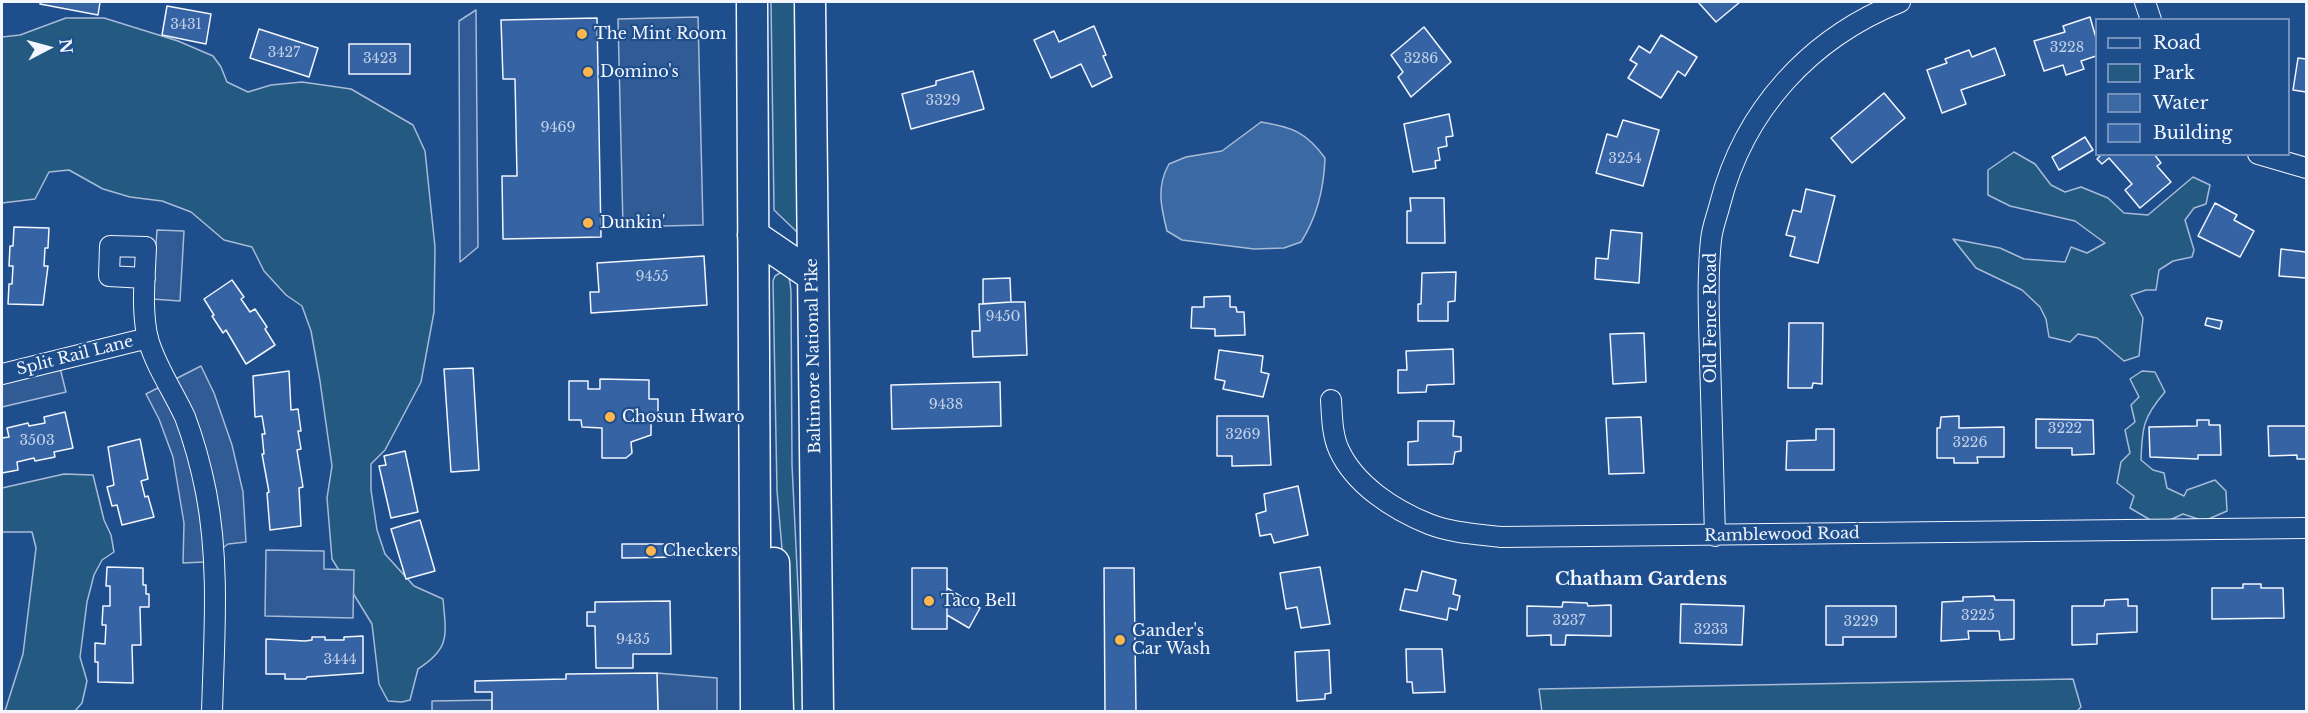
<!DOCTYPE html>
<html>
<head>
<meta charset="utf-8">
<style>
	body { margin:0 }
	#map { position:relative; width:2308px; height:713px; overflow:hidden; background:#1f4e8c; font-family:"Libre Baskerville",serif }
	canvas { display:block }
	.frame { position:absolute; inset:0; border:3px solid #f2f6ff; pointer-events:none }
	.legend { position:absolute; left:2095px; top:18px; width:195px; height:138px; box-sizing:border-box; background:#1f4e8c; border:2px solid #7391ba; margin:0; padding:8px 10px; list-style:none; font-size:18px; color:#f2f6ff }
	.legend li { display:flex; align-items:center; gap:12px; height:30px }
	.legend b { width:30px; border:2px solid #7391ba }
	.north { position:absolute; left:18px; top:18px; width:60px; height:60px; -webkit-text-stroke:4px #1f4e8c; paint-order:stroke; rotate:84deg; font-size:16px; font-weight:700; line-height:24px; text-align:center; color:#f2f6ff }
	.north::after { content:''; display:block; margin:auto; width:21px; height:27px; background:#f2f6ff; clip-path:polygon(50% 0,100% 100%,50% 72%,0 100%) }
</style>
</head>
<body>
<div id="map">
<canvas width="2308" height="713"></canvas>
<div class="frame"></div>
<ul class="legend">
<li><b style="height:8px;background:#1f4e8c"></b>Road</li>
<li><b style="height:16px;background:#245a82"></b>Park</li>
<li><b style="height:16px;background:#3b69a3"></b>Water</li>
<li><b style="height:16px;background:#3563a3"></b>Building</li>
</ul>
<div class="north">N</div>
</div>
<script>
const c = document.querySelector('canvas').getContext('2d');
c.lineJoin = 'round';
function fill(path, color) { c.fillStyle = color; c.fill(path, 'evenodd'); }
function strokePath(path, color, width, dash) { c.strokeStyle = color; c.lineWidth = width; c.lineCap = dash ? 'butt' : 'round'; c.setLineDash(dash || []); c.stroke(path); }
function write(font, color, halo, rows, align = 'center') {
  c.font = font + ' "Libre Baskerville",serif'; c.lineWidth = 4.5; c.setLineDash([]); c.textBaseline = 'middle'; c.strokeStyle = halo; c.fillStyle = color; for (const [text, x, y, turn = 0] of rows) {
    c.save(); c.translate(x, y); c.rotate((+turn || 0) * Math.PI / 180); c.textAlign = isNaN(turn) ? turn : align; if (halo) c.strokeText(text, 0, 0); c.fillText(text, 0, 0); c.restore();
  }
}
const green = new Path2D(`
	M771,2H797L798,233L774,210Z
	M66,18H104L178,41L213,56L221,67L227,82L248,92L271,85L302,82L351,89L413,125L425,151L435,247L434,312L421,382L385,450L371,464V490L377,530L385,554L414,586L443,599C446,635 451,648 418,669L410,700L402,702L388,701L379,684L372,624L332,559L327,498L332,466L320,381L311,331L302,306L286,295L264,271L252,247L224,240L191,212L162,201L130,197L103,189L69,170L49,172L35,199L2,203V37L20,35Z
	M2014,152L2035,164L2051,185L2065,192L2081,187L2108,198L2124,213L2148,215L2193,177L2210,185L2206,204L2194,208L2185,220L2194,250L2192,257L2173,261L2159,270L2156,290H2146L2131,295L2143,318L2139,356L2124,361L2097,338L2078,334L2070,342L2049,337L2046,319L2040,307L2022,290L1976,268L1953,239L2000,248L2024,259L2065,262L2071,247L2087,253L2105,243L2075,221L2010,206L1988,195V170Z
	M780,273C791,274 790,283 791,292L792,465L804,711H786L784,572L777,491L773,281L775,276Z
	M2142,371L2155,372L2165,392C2143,417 2142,428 2141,460L2153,470L2164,473L2167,488L2184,496L2187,490L2215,480L2226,491L2227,511L2204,521L2183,514L2159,525L2130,508L2134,496L2117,483L2121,462L2130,453L2125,430L2135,422L2131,405L2139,397L2130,379Z
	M64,474L93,475L104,520L111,535L114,552L102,560L94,575L87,602L80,657L87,681L82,703L75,711H5L23,654L36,548L32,532H2V488Z
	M2073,679L2081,707L2077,711L1542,712L1539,689Z`);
fill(green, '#245a82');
strokePath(green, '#a8bbd7', 1.5);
const parking = new Path2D(`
	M476,10L478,247L460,262L459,21Z
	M698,17L703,225L623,227L618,19Z
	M157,230L184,231L180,301L152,299Z
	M58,360L66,392L2,407V374Z
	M201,366L214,393L232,445L243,492L246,542L228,544L204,562L183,563L184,523L173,457L159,419L146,394Z
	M266,550L324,551V569L354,570L353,618L265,616Z
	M657,673L717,678V711H658Z
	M492,700V711L432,712V701Z`);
fill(parking, '#305b95');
strokePath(parking, '#a8bbd7', 1.5);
const water = new Path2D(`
	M1261,122C1292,127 1306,132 1325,158C1324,187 1317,217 1301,242L1284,248L1254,249L1182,240L1167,231C1161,207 1156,187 1169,164L1186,157L1222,151Z`);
fill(water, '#3b69a3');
strokePath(water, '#a8bbd7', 1.5);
const building = new Path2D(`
	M40,2H100L98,15L40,4Z
	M1698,2H1740L1716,22Z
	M167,6L211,14L206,44L162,35Z
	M2090,17L2096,38V56L2081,61L2084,69L2066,75L2063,65L2044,71L2034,41L2065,32L2063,26Z
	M597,18L601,237L503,239L502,176H517L515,79H503L501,20Z
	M1094,26L1106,55L1103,56L1112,77L1092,87L1081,64L1051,78L1034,40L1054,31L1059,42Z
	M1424,27L1451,62L1411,97L1398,77L1403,72L1391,55Z
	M259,29L318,48L309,77L250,58Z
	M1661,35L1697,57L1685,76L1678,71L1661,98L1628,78L1637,64L1630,60L1639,46L1650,53Z
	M349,44H410V74H349Z
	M1995,48L2005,75L1961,90L1966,104L1942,113L1927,70L1947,63L1945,59L1969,50L1972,57Z
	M2298,58L2306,59V92L2293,90Z
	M973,71L984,109L911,129L902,94L936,85V81Z
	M1884,93L1905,118L1852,163L1831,138Z
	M1449,114L1453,136L1446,137L1447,146L1438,148L1440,160L1435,161L1436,168L1413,172L1404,124Z
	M1623,120L1659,130L1643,186L1596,173L1607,134L1617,137Z
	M2085,137L2093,150L2059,170L2052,157Z
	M2102,154H2154L2161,163L2157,166L2171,182L2140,208L2125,190L2132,184L2109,158L2102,164L2097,159Z
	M1806,189L1835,196L1818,263L1790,256L1795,237L1786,235L1793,210L1801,212Z
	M1410,198H1444L1445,243H1407V211H1411Z
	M2215,203L2237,215L2234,220L2254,231L2240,257L2198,236Z
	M14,227L49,228L48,248H45L44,266H48L43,305L8,304L9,284H12L13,266H9L10,246H13Z
	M1611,230L1642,233L1639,283L1595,279L1596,258L1608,259Z
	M2281,249L2306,252V278L2279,276Z
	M704,256L707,305L591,313L590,292H599L597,263Z
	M1456,272L1455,301L1448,302V321H1418V304H1421L1422,273Z
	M1010,278L1011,302L983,304V279Z
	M232,280L244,297L241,299L250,312L255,309L267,327L265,329L275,345L246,364L226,330L223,333L212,316L214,315L204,299Z
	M1230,296V307H1236L1237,312H1244L1245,335L1215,336V329L1191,328L1192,307H1204V297Z
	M1011,302H1025L1027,355L973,357L972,331H980L979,304Z
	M2207,318L2222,321L2220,329L2205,325Z
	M1789,323H1823L1822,384L1813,383L1812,388H1788Z
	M1644,333L1646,382L1613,384L1610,334Z
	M1453,349L1454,384L1427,385L1426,392L1398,393V370H1407L1406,351Z
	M1219,350L1263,356L1261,372L1269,374L1263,397L1223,389L1225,381L1215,379Z
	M473,368L479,470L451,472L444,369Z
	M289,371L291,410L298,409L301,431H298L301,449L297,450L303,487L299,488L301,526L270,530L267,493L269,492L262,454H264L262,434H265L262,416L255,417L253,376Z
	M600,379L649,380V399H658V415H651V435L631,442L632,453L626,458H602V428L582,427L581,420H569V381H588V389H600Z
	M1000,382L1001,426L892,429L891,385Z
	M65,412L73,448L54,452L55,457L35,461L34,458L17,462L18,470L2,473V438L9,437L7,428L28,423L29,426L45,423L44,417Z
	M1217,416H1268L1271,465L1232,466V456H1217Z
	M1959,416V428L2004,427V457H1977L1978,463H1954V458H1937V428H1940L1941,417Z
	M1641,417L1644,473L1609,474L1606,418Z
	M2036,419L2093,420L2094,454L2072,455V448H2036Z
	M2197,420H2209V425H2220L2221,455H2198V459L2150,457L2149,427L2197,426Z
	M1418,421H1454L1453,436L1461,437V451L1455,452L1453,464L1408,465V442L1418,441Z
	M2268,426H2306V459H2297V455L2269,456Z
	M1816,429H1834V470H1786L1787,441L1816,440Z
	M140,439L148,479L141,481L145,497L148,496L154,517L122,525L117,505L112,506L107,487L114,485L108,447Z
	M405,451L418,512L391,518L379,466L386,465L384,456Z
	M1298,486L1308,535L1274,543L1271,534L1260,536L1256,514L1266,511L1264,494Z
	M420,520L435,571L406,579L391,529Z
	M622,544H680V557L622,558Z
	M107,567L143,568V585H146V594H149V607H140L141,645H132L133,683L98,682V662H95V643L105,644L106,625H102L103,606H110V586H106Z
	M1320,567L1330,624L1301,628L1297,607L1286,609L1280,573Z
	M912,568H947V629H912Z
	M1104,568H1134L1136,712H1105Z
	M1422,571L1456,580L1453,594L1460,596L1457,610L1449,608L1447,620L1400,610L1405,589L1417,591Z
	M2243,584H2261V588H2283L2284,618L2212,619V588H2243Z
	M947,588L980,608L969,628L947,615Z
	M1994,596L1995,600H2014V639L2000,640L1999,631H1968L1969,639L1941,641L1942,602L1963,601V597Z
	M2128,599V606H2137V632L2097,634V644L2072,645V606H2104L2105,600Z
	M670,601L671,654H633V668H596L595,626H587V612H595V602Z
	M1563,602L1587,603L1588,606L1611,605V636L1566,635L1565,645H1551V635L1527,636V606L1562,607Z
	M1681,604L1744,606L1742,645L1680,643Z
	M1826,606H1896V637H1843V645H1826Z
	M363,636V673L307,677L306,679H285V674H266V639L305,641L312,640V637H325V640H344V637Z
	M1406,649H1442L1445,692L1413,693L1412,682H1407Z
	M1329,650L1331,693L1325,694V699L1297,701L1295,652Z
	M657,673L658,712H492V692H475V681L566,679V674Z`);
fill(building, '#3563a3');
strokePath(building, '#f2f6ff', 1.5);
const minor = new Path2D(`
	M2145,2L2151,20
	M2258,154L2306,168
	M145,278L109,276L110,246L146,247C145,277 141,310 148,339C156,367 173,391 185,417C194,441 201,467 206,492C220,564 214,639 212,712
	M2,374L148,338
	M1331,400C1332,416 1332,435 1339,450C1355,485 1394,510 1429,524C1452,533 1477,534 1501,537L2306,528
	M1715,536C1713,477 1712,417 1710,358C1709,319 1707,279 1711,240C1712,228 1717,216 1720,204C1744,110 1810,38 1900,2`);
const primary = new Path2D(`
	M752,2L756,712
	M810,2L818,712
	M753,235L813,276
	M774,563L778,712`);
strokePath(minor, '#f2f6ff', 22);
strokePath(primary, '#f2f6ff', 33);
strokePath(minor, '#1f4e8c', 20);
strokePath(primary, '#1f4e8c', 30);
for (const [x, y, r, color] of [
	[582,34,6,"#ffb74d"],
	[588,72,6,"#ffb74d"],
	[588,223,6,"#ffb74d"],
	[610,417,6,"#ffb74d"],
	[651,551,6,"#ffb74d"],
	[929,601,6,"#ffb74d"],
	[1120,640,6,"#ffb74d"]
]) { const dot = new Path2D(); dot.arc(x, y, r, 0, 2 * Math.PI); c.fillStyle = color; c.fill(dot); strokePath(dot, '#1f4e8c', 2); }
write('14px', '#c3d1e8', null, [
	["3431",186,25],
	["3228",2067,48],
	["3427",284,53],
	["3423",380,59],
	["3286",1421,59],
	["3329",943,101],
	["9469",558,128],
	["3254",1625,159],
	["9455",652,277],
	["9450",1003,317],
	["9438",946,405],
	["3222",2065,429],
	["3269",1243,435],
	["3503",37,441],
	["3226",1970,443],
	["3225",1978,616],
	["3237",1569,621],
	["3229",1861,622],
	["3233",1711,630],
	["9435",633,640],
	["3444",340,660]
]);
write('16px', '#f2f6ff', '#1f4e8c', [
	["The Mint Room",594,34],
	["Domino's",600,72],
	["Dunkin'",600,223],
	["Chosun Hwaro",622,417],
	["Checkers",663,551],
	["Taco Bell",941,601],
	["Gander's",1132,631],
	["Car Wash",1132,649]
], 'left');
write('16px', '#f2f6ff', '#1f4e8c', [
	["Old Fence Road",1711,318,-90],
	["Split Rail Lane",75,356,-14],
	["Baltimore National Pike",814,356,-91],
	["Ramblewood Road",1782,535,-1]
]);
write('bold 18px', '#f2f6ff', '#1f4e8c', [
	["Chatham Gardens",1641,580]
]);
</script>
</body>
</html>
